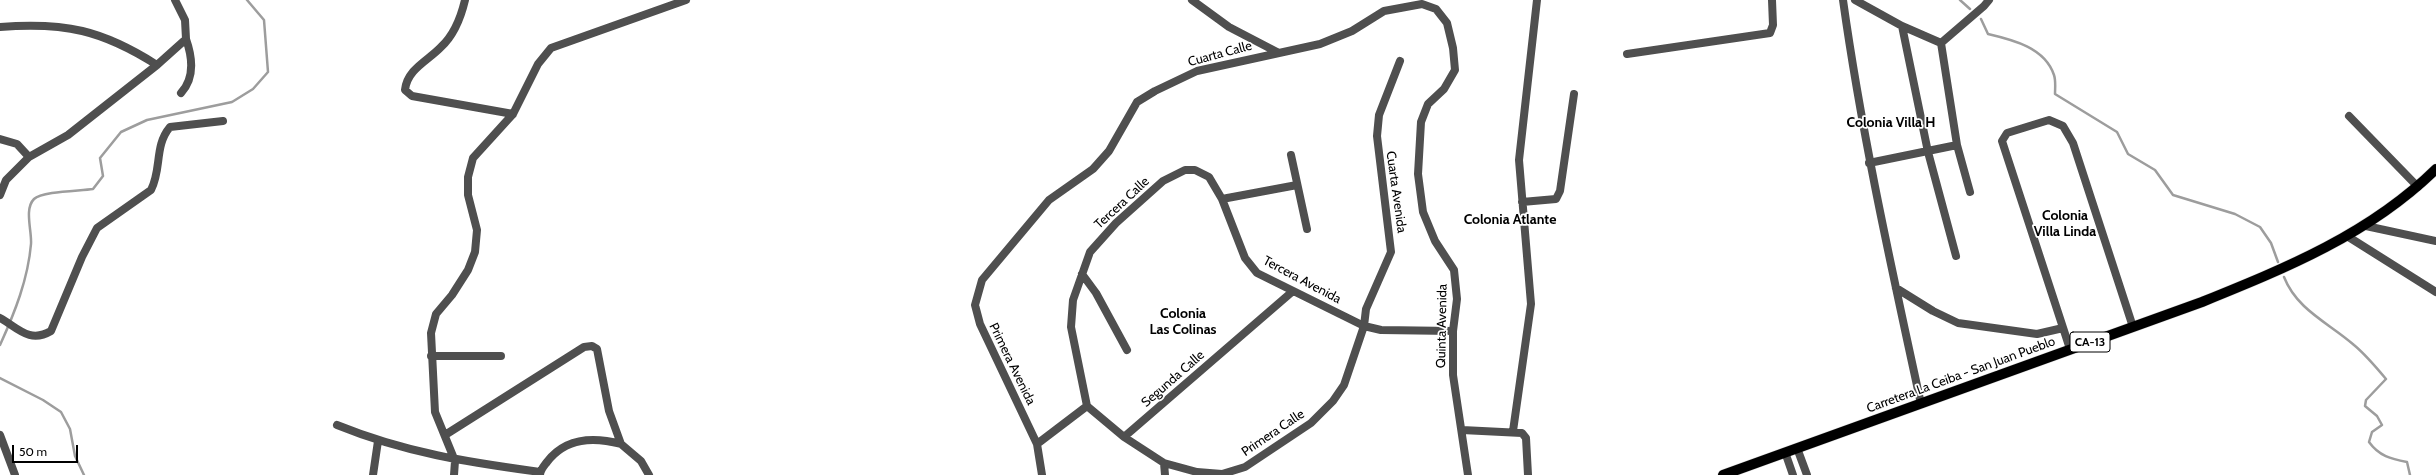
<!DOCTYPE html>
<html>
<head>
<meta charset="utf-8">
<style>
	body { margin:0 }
	#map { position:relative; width:2436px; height:475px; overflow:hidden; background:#fff; font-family:Cabin,sans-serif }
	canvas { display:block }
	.scale { position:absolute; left:12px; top:445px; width:66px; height:18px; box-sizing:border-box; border:2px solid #000; border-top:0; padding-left:5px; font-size:12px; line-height:14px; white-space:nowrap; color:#000; -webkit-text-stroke:3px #fff; paint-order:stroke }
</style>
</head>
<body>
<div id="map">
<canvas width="2436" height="475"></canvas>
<div class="scale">50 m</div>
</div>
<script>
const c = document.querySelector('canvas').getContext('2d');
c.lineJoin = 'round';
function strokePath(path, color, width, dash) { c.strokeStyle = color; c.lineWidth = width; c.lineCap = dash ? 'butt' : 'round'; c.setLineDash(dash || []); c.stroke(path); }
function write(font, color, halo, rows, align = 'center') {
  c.font = font + ' Cabin,sans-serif'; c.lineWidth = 3.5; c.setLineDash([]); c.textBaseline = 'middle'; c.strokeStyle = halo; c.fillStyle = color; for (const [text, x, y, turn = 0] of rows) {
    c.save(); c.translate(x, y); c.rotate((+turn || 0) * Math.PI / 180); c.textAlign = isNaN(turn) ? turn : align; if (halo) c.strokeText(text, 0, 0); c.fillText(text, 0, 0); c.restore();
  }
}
strokePath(new Path2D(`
	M1960,0L1970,9
	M1981,19L1988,34C2014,40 2045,48 2054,75C2056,81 2055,88 2055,94L2117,132L2128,154L2155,170L2173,195L2235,214L2260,227L2271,243L2278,262
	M2284,277C2297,310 2329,323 2354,345C2366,355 2376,367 2386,379L2366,400L2365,406L2377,416L2382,425L2372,432L2369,442C2379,456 2391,459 2407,462L2410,475
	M0,345C15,312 28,279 31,244C32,231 24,209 34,199C42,191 80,191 93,189L103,176L100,158L121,132L147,120L232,102L253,89L268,72L264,20L247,0
	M0,378L43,400L61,412L70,429L75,456L84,475`), '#9d9d9d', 2.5);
const primary = new Path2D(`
	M1723,475L2202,302C2286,268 2370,234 2436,169`);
strokePath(primary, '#dbdbdb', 11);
strokePath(new Path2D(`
	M465,0C461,17 454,35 441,47C429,60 407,69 405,90L412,96L513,114
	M1192,0L1229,27L1277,52
	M1843,0C1862,136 1892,270 1921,404
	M1855,0L1902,26L1941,43
	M1902,26L1928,152L1956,256
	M0,27C65,22 102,30 157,65
	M1941,43L1957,145L1970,192
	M1941,43L1984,6L1989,0
	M1627,54L1770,33L1773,25L1772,0
	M181,93C195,78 192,56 186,39
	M2349,116L2418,187
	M0,139L17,144L29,157
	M1291,155L1307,229
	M1869,163L1957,145
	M0,195L6,180L29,157L68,135L157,65L186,39L185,20L175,0
	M1222,199L1297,185
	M1522,202L1556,199L1560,191L1574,94
	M2366,226L2436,241
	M2347,236L2436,292
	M1082,274L1096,293L1127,350
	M1896,288L1933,311L1958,323L2037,334L2063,328
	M0,318C17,327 29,344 51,331L82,257L97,228L151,190C162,169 154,146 170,127L223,121
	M2070,349L2002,141L2007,133L2049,120L2063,126L2073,143L2133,327
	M431,356H501
	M337,425C406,453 467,462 540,472
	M1462,430L1522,433L1526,438L1528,475
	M1513,431L1531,304L1519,160L1537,0
	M0,435L15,475
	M445,435L584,347L592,346L597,349L609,411L621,444L641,461L649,475
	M1124,437L1293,291
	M1037,444L1087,406
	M1797,448L1807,475
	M1785,452L1793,475
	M1164,463L1197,472L1222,474L1245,467L1311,423L1333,401L1344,385L1364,326L1366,309L1391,252L1377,136L1379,115L1400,61
	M373,475L378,441
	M454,475L455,461L435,412L431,333L436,314L452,295L468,270L475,252L477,230L468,195V177L473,158L513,114L538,64L551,48L686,0
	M540,475C540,470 544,466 547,462C566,437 594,437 621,444
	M1042,475L1037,444L980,324L975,305L982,280L1049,200L1093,169L1109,151L1137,102L1155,91L1197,71L1320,44L1352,31L1384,11L1422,4L1436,9L1447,23L1453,48L1455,70L1444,89L1428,104L1421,122L1418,174L1423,212L1435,241L1454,270L1457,299L1453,331V375L1468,475
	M1165,475L1164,463L1124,437L1087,406L1071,327L1073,300L1090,252L1116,223L1163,181L1185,170H1195L1209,177L1222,199L1245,258L1257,273L1364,326L1381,330L1453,331`), '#4f4f4f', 8);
strokePath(primary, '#000', 10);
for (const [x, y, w] of [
	[2090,342,40]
]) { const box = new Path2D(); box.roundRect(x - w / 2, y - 10, w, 20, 3); c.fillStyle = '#fff'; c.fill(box); strokePath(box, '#000', 1); }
write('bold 12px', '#000', null, [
	["CA-13",2090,342]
]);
write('13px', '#000', '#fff', [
	["Cuarta Calle",1220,54,-15],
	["Cuarta Avenida",1396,192,82],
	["Tercera Calle",1122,203,-43],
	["Tercera Avenida",1302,280,28],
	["Quinta Avenida",1442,326,-89],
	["Primera Avenida",1012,364,64],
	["Carretera La Ceiba - San Juan Pueblo",1961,375,-20],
	["Segunda Calle",1173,379,-41],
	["Primera Calle",1273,433,-34]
]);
write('bold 14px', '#000', '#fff', [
	["Colonia Villa H",1891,123],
	["Colonia",2065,216],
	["Villa Linda",2065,232],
	["Colonia Atlante",1510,220],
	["Colonia",1183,314],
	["Las Colinas",1183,330]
]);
</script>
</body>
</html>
